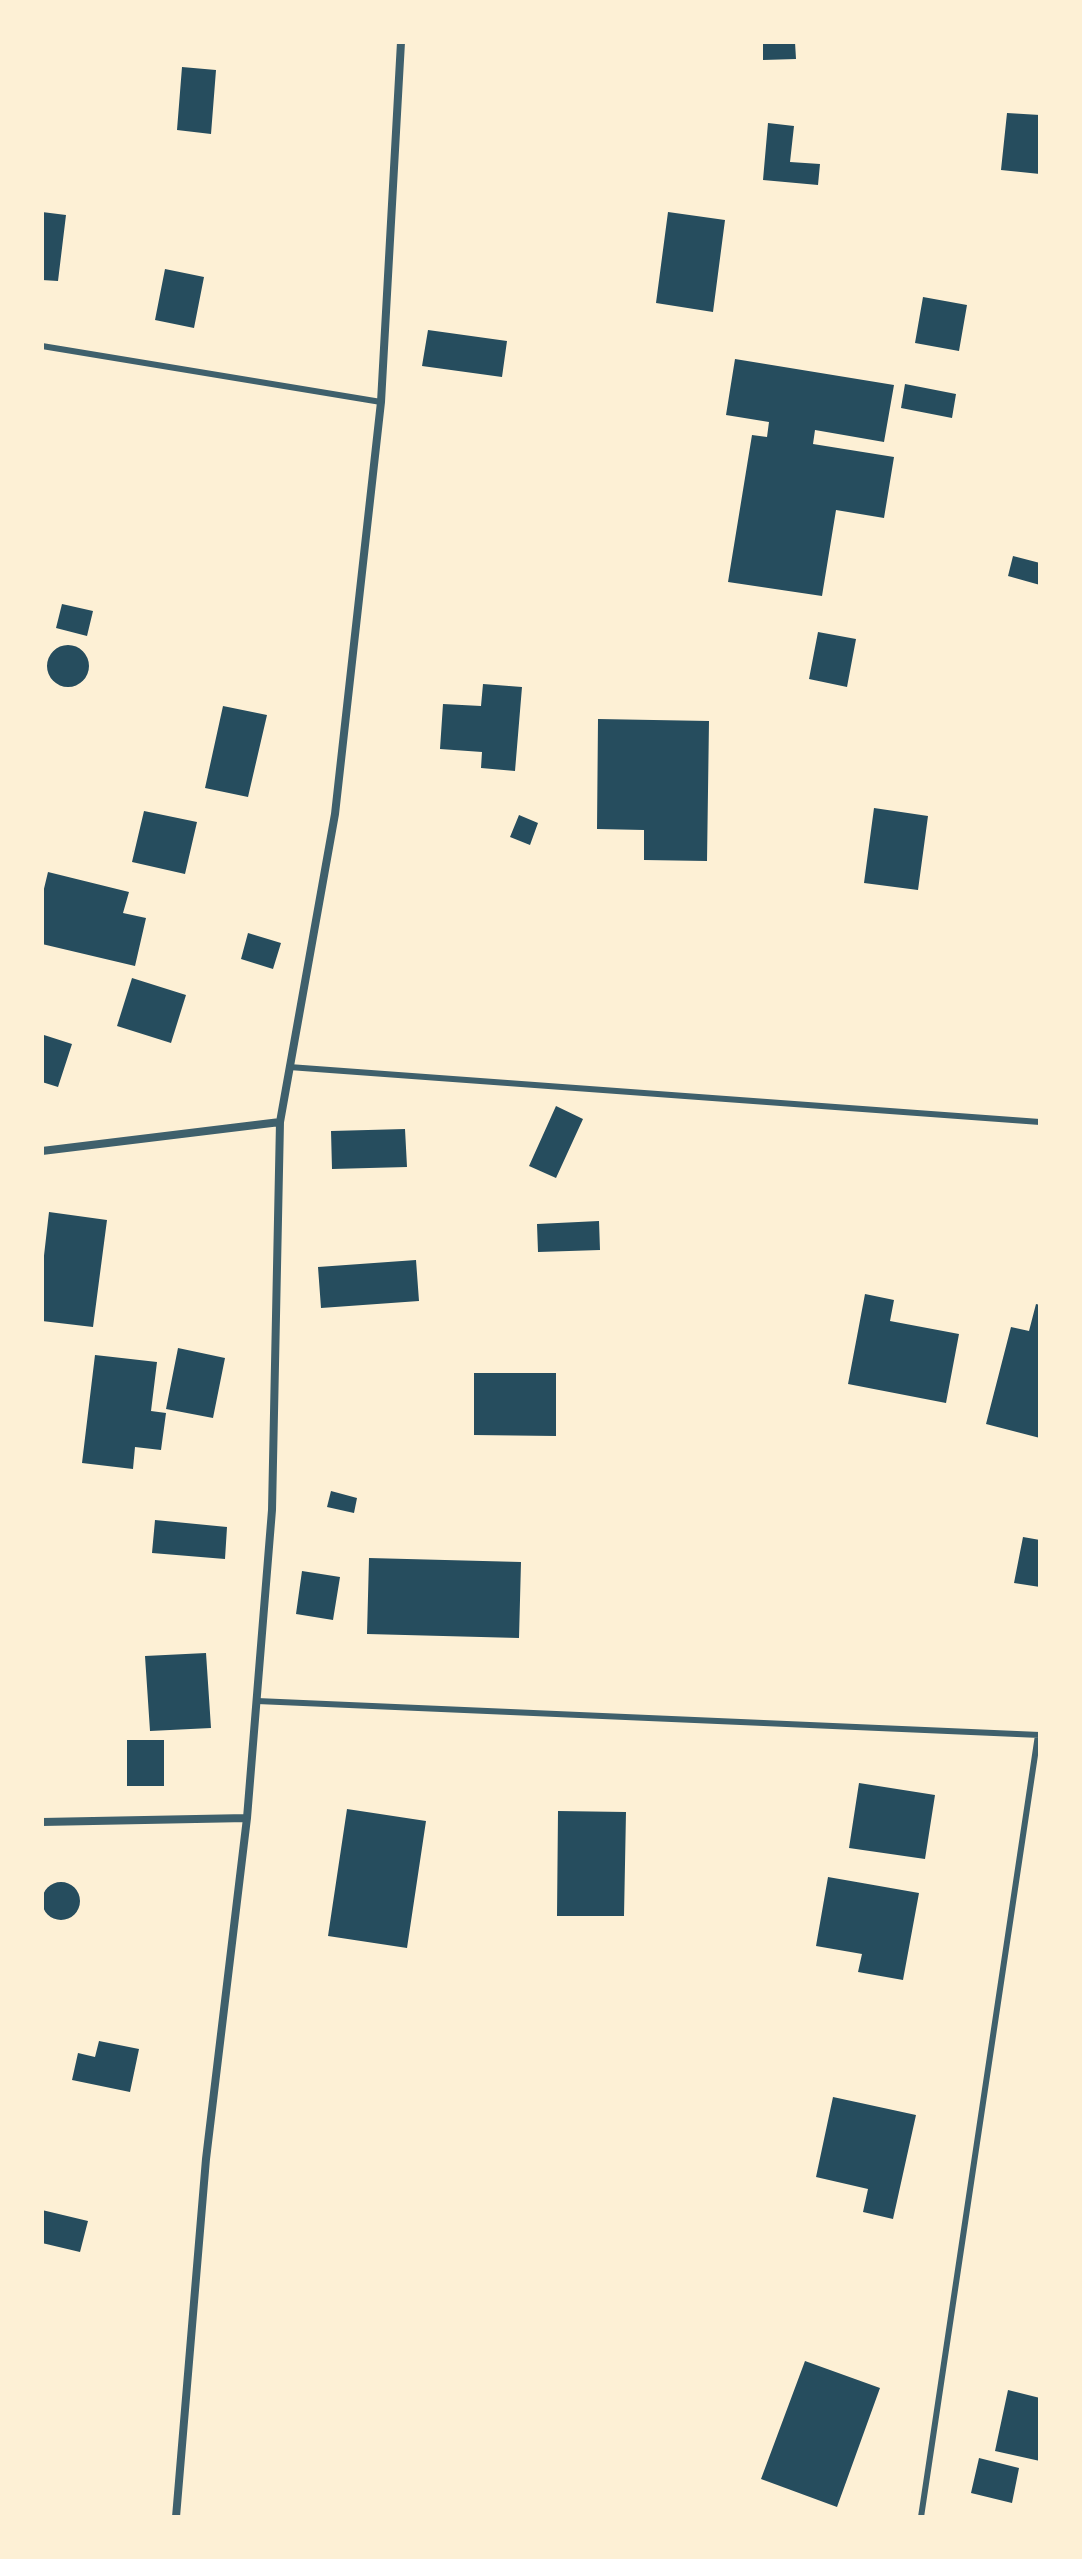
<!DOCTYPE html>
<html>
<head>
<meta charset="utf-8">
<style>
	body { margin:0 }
	#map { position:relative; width:1082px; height:2559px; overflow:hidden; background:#fdf0d5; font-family:Commissioner,sans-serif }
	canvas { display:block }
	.frame { position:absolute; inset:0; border:44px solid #fdf0d5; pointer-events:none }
</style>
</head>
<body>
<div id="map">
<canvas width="1082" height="2559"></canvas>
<div class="frame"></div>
</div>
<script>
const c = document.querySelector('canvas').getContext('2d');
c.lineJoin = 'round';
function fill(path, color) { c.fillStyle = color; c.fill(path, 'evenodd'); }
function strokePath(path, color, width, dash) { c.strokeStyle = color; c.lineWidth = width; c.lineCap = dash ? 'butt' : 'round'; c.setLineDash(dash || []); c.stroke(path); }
fill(new Path2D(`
	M763,42H795L796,59L763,60Z
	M182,67L216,70L211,134L177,130Z
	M1007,113L1040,115V174L1001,170Z
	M768,123L794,126L790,162L820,164L818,185L763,180Z
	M42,212L66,215L58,281L42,280Z
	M668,212L725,220L713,312L656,303Z
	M165,269L204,277L194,328L155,320Z
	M923,297L967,305L959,351L915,343Z
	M428,330L507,341L502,377L422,366Z
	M735,359L894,385L884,442L815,430L813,444L894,457L884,518L836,510L822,596L728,582L752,435L767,437L769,422L726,415Z
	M905,384L956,394L952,418L901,408Z
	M1013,556L1040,563V585L1008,576Z
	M62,604L93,611L87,636L56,628Z
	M818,632L856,639L847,687L809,679Z
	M47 666a21 21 0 1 1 42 0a21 21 0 1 1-42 0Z
	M483,684L522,687L515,771L481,768L482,752L440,749L443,704L481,706Z
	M223,706L267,715L248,797L205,788Z
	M598,719L709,721L707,861L644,860V830L597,829Z
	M874,808L928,816L918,890L864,883Z
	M144,811L197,822L185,874L132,862Z
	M519,815L538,823L530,845L510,837Z
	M48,872L129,892L123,913L146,918L135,966L42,944V897Z
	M248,933L281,943L273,969L241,959Z
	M132,978L186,995L171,1043L117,1026Z
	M44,1035L72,1044L58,1087L42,1082Z
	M556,1106L583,1119L556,1178L529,1166Z
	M405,1129L407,1167L332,1169L331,1131Z
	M49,1212L107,1220L93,1327L42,1321V1273Z
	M599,1221L600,1250L538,1252L537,1224Z
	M416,1260L419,1301L321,1308L318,1267Z
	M865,1294L894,1300L890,1321L959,1334L946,1403L848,1384Z
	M1036,1304L1040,1305V1438L986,1424L1011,1327L1029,1331Z
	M178,1348L225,1358L213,1418L166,1409Z
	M95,1355L157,1362L151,1411L166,1413L161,1450L135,1447L133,1469L82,1463Z
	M474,1373H556V1436L474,1435Z
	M331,1491L357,1498L354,1513L327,1507Z
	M155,1520L227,1527L225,1559L152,1553Z
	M1023,1537L1040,1540V1587L1014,1583Z
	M369,1558L521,1562L519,1638L367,1634Z
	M302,1571L340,1577L333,1620L296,1614Z
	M206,1653L211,1728L150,1731L145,1656Z
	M127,1740H164V1786H127Z
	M859,1783L935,1795L925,1859L849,1848Z
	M347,1809L426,1821L407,1948L328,1936Z
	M558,1811L626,1812L624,1916H557Z
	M828,1877L919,1893L903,1980L858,1972L862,1954L816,1946Z
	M42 1901a19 19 0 1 1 38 0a19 19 0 1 1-38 0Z
	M99,2041L139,2049L130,2092L72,2080L78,2053L95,2057Z
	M833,2097L916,2115L893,2219L863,2212L868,2189L816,2177Z
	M42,2210L88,2221L80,2252L42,2243Z
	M805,2361L880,2388L837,2507L761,2479Z
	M1008,2390L1040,2398V2461L995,2451Z
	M979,2458L1019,2468L1012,2503L971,2493Z`), '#264d5e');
strokePath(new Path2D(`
	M42,346L381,402
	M289,1067L1040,1122
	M257,1701L1040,1735
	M921,2517L1038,1735`), '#3f606c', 6);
strokePath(new Path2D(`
	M42,1151L280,1122
	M42,1822L247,1818
	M176,2517L206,2159L247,1818L272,1510L280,1122L335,814L381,402L401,42`), '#3f606c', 8);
</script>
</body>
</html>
